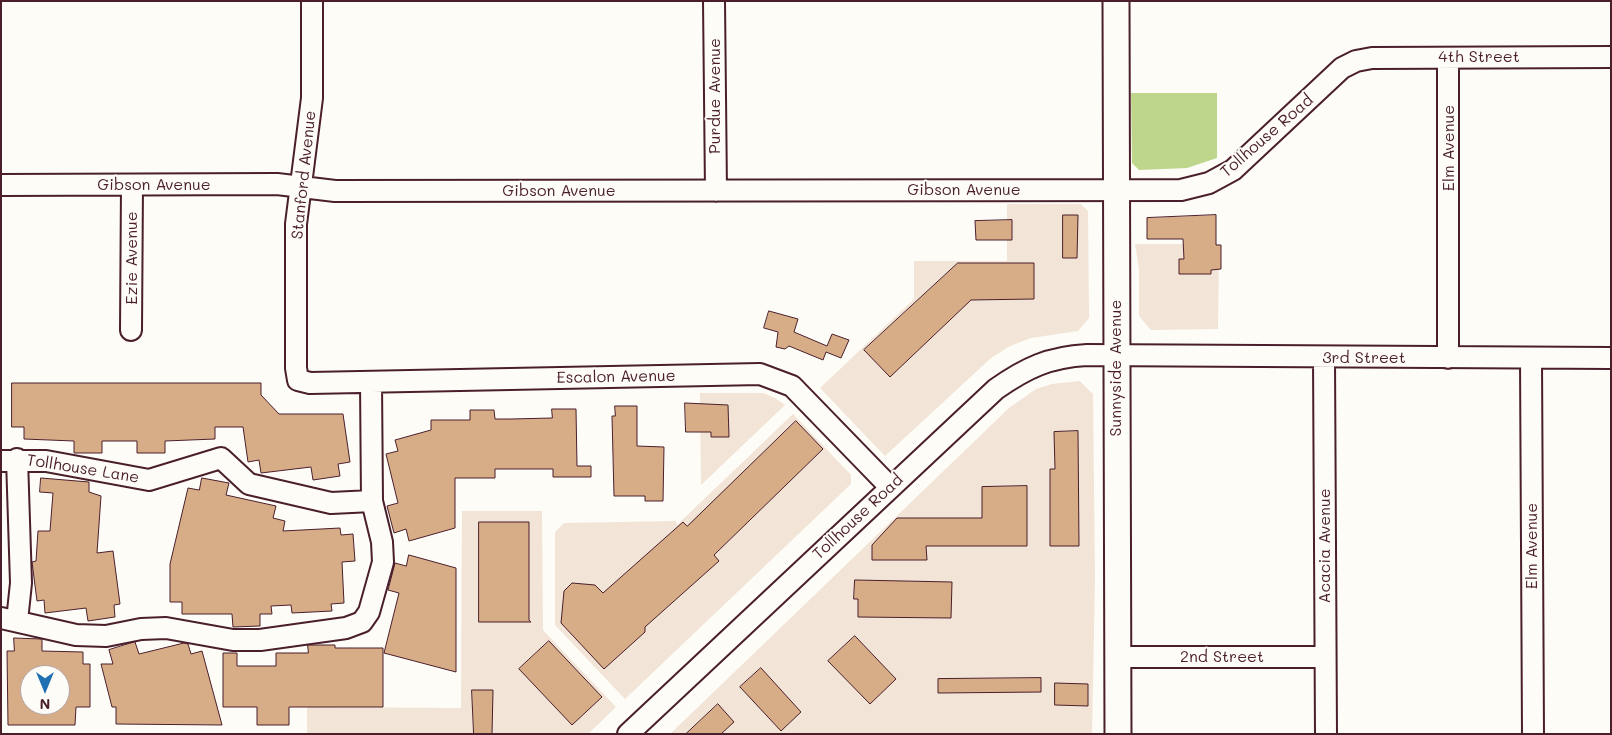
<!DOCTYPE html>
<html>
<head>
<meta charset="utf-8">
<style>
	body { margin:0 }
	#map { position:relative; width:1612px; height:735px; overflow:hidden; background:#fdfcf7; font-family:Mali,sans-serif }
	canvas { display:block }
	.frame { position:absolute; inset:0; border:2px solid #4a1f2b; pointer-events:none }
	.north { position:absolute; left:20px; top:665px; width:50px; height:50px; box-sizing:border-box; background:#fdfcf7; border:1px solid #b5a4a5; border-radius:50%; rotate:180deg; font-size:14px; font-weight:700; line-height:20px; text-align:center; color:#4a1f2b }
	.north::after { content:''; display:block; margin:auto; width:18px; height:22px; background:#1f6fb2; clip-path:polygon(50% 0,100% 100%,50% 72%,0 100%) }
</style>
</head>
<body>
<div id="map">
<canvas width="1612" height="735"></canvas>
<div class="frame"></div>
<div class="north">N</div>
</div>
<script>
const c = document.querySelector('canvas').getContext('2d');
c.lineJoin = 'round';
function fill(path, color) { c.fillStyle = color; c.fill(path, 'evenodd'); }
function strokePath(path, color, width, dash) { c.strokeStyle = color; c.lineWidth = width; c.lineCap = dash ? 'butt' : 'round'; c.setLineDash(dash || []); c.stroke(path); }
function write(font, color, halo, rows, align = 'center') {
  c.font = font + ' Mali,sans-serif'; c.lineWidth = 4; c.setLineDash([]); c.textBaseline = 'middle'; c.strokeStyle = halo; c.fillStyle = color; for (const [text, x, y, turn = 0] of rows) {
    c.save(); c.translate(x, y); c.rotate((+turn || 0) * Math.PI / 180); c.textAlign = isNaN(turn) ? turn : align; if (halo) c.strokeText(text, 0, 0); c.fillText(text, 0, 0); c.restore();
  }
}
fill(new Path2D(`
	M1007,204H1081L1088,211L1089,318L1078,331L1031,338L1010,346L991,358L885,456L820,388L914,299V261H1007Z
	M1135,244H1219L1218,329L1151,330L1139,316V269Z
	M1080,381L1093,394L1095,579L1092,734H670L1009,408L1036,389L1052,384Z
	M700,393H763L775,398L785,405L701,485Z
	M793,414L851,475V484L625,699L555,625V532L564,523L676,521L677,525Z
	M462,511H542L543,630L616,707L588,734H307V707L461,708Z`), '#f2e4d6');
fill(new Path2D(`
	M1131,93H1217V158L1187,168L1139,170L1132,163Z`), '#bed58c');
const building = new Path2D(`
	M1063,215H1078L1077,258H1063Z
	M1216,215V245H1221V269L1211,270V274H1179V259H1184L1183,239H1147V218Z
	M1012,220V240H976L975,221Z
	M958,263H1034V299L971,300L890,377L864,350Z
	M769,311L798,319L794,332L827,346L832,334L849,340L841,358L826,352L823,360L789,346L785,349L776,347L778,332L764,328Z
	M12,383H261V395L279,414H343L350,462L338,464L340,476L313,480L311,467L261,473L259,460L248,462L243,427H215V439L165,441V453H137V441H102V453H74V441L24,439V427H12Z
	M685,403L728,405L729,437H711V432H686Z
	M615,406H637V446L664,447L663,501H645V496H614L612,416H615Z
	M552,409H576L577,466H591V477H553V469H495V478H455V528L409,541L406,529L394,533L387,506L398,503L386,454L398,451L395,440L431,430V420H470V410H494L495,419H511L552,418Z
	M796,421L823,449L714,555L719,561L645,627V632L604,669L561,623L564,591L572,583L595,585L603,593L683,522L687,526Z
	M1078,431L1079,546H1050V469H1055L1054,432Z
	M41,478L89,482V492L101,496L97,553L113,551L120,604L114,605L115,617L88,621L86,608L45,613L44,600L37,601L32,562L36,561L38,531H50L53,493L40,492Z
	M202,478L229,483L226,495L276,506L273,518L285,521L283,531L340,528L341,535L353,534L355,561L342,562L344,603L331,604L332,611L292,613L291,605L271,606L272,614H260V626L233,627L232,614H182V602H170V564L188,488L199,490Z
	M1027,486V546H926L927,560H872V545L897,518H982V487Z
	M479,522H529V620L531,622H479Z
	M409,555L456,568V672L384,653L399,593L388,590L395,563L406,566Z
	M855,580L952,582L951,618L858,617V599H854Z
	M855,636L896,679L870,704L828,661Z
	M14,638L42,639V651L83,652V664H90V707H76L75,725H8L7,651H14ZM30,675H60V705H30Z
	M549,641L602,697L572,725L519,669Z
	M135,642L139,654L184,643L188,644L191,654L202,651L222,725L116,724V707H112L101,664H113L109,650Z
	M308,645H335V648H383V707H289V725H257V707H223V653H237V666H276V653H308Z
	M761,668L801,712L781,731L740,687Z
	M1041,678V692L938,693V679Z
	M1055,683L1088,684V706L1055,705Z
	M472,690H493L492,734H474Z
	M718,704L734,722L721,734H686Z`);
fill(building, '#d7ad88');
strokePath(building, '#4a1f2b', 1);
const minor = new Path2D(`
	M312,1V98L296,224V368L298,380L310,383L760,374L792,386L890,487
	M714,1L716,191
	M1448,58V358
	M1,185L277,184L335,191L1181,190L1209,183L1233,170L1342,68L1356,61L1372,58L1611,57
	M131,330L132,185
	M1324,358L1326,734
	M1531,359L1533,734
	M1,461H46L149,480L221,458L249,484L331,503L372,501
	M1,618L76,635L106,636L141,629L166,628L233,640H260L346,628L362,622L369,612L383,562L382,542L372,501L371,382
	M17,621L21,583L17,459
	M1119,657H1325
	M628,734L996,389C1026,368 1049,357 1087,355L1611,358`);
const major = new Path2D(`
	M1116,1L1118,734`);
strokePath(minor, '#4a1f2b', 24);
strokePath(major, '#4a1f2b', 29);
strokePath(minor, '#fdfcf7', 20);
strokePath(major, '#fdfcf7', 25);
write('16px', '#4a1f2b', '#fdfcf7', [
	["4th Street",1479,57],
	["Purdue Avenue",715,96,-90],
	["Tollhouse Road",1267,136,-41],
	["Elm Avenue",1449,148,-90],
	["Stanford Avenue",304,175,-84],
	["Gibson Avenue",154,185],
	["Gibson Avenue",964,190],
	["Gibson Avenue",559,191],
	["Ezie Avenue",132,258,-90],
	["3rd Street",1364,358],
	["Sunnyside Avenue",1116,368,-90],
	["Escalon Avenue",616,377,-1],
	["Tollhouse Lane",83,469,9],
	["Tollhouse Road",858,517,-43],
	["Acacia Avenue",1325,546,-90],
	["Elm Avenue",1532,546,-90],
	["2nd Street",1222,657]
]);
</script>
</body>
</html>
